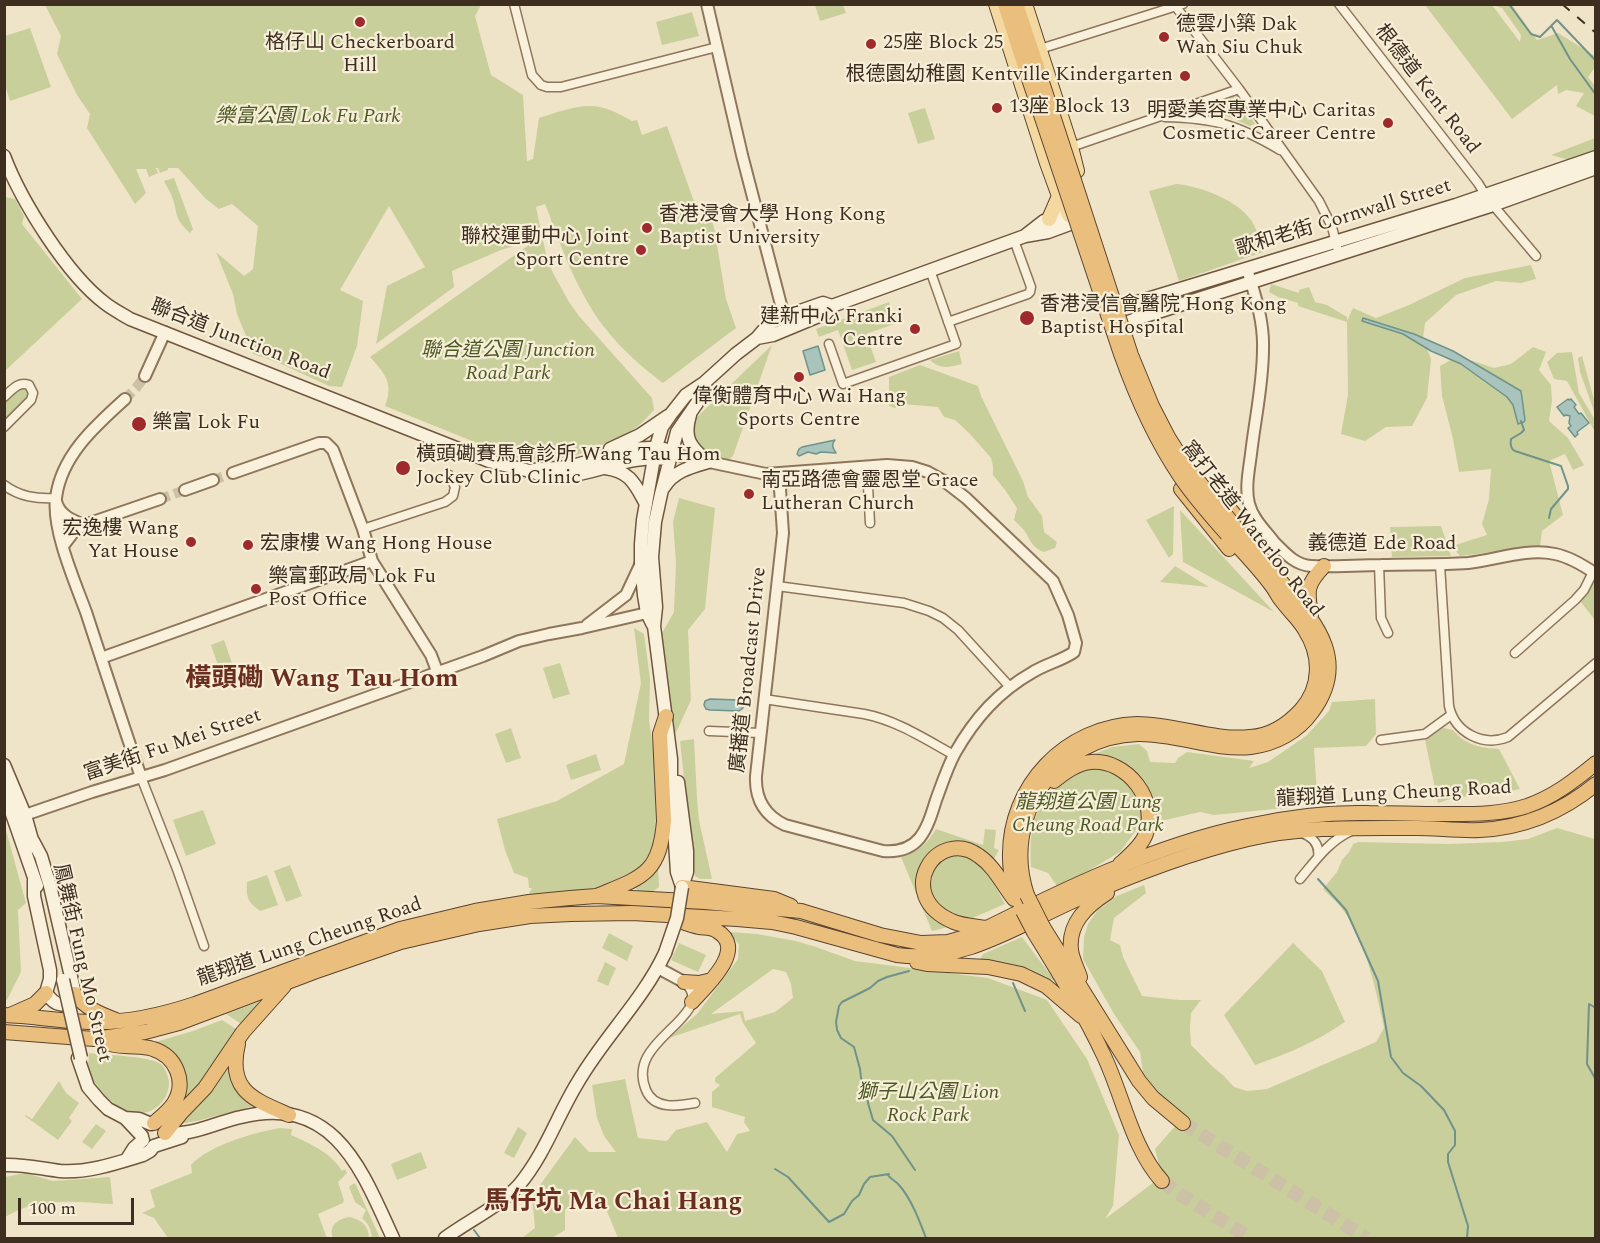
<!DOCTYPE html>
<html>
<head>
<meta charset="utf-8">
<style>
	body { margin:0 }
	#map { position:relative; width:1600px; height:1243px; overflow:hidden; background:#f0e4c8; font-family:Spectral,serif }
	canvas { display:block }
	.frame { position:absolute; inset:0; border:6px solid #3d2e20; pointer-events:none }
	.scale { position:absolute; left:18px; top:1198px; width:116px; height:27px; box-sizing:border-box; border:3px solid #3d2e20; border-top:0; padding-left:8px; font-size:18px; line-height:21px; white-space:nowrap; color:#3d2e20; -webkit-text-stroke:4px #f7eed8; paint-order:stroke }
</style>
</head>
<body>
<div id="map">
<canvas width="1600" height="1243"></canvas>
<div class="frame"></div>
<div class="scale">100 m</div>
</div>
<script>
const c = document.querySelector('canvas').getContext('2d');
c.lineJoin = 'round';
function fill(path, color) { c.fillStyle = color; c.fill(path, 'evenodd'); }
function strokePath(path, color, width, dash) { c.strokeStyle = color; c.lineWidth = width; c.lineCap = dash ? 'butt' : 'round'; c.setLineDash(dash || []); c.stroke(path); }
function write(font, color, halo, rows, align = 'center') {
  c.font = font + ' Spectral,"Noto Sans TC",serif'; c.lineWidth = 4.5; c.setLineDash([]); c.textBaseline = 'middle'; c.strokeStyle = halo; c.fillStyle = color; for (const [text, x, y, turn = 0] of rows) {
    c.save(); c.translate(x, y); c.rotate((+turn || 0) * Math.PI / 180); c.textAlign = isNaN(turn) ? turn : align; if (halo) c.strokeText(text, 0, 0); c.fillText(text, 0, 0); c.restore();
  }
}
fill(new Path2D(`
	M48,4L481,5L475,16L491,75L523,95L527,161L533,159L539,118C562,111 587,100 610,110C618,113 625,117 632,121L637,120L642,135L667,126L701,221L711,218L714,227L726,299L736,328L663,383C631,359 602,331 583,294C567,266 557,234 545,204L536,207L546,254L552,271L569,302L579,316L652,398L654,410C648,416 643,422 637,427C630,433 620,436 612,440C579,457 550,465 512,457L385,406C394,383 385,374 370,357L539,238L501,250L452,271L454,287L376,344L387,286L425,267L389,206L340,290L363,301L357,346L342,387L329,386L279,363L253,354L249,344L245,343L246,336L237,314L233,294L216,252L244,276L253,269L258,226L232,204L219,209L206,199L178,168H168V170L160,173L158,168H156L158,173L149,177L146,169H136L146,193L135,204L87,128L90,114L77,95L57,54L61,36L45,5Z
	M817,5H843L846,13L820,21L815,5Z
	M1425,5H1512L1537,40L1558,33L1595,56V67L1588,77L1595,86V116L1576,106L1584,93L1566,90L1558,94L1557,85L1512,119ZM1492,5L1502,8L1521,35L1520,42Z
	M692,12L699,36L662,45L656,22Z
	M30,28L51,87L10,101L5,85V36Z
	M1237,96L1255,124L1250,126L1224,115L1201,111V106Z
	M925,108L935,139L918,144L908,113Z
	M1595,138V150L1569,160L1551,155Z
	M174,178L193,229L190,233C172,217 179,213 171,194C169,190 166,185 164,181Z
	M1176,184C1200,186 1242,201 1254,225C1258,233 1260,243 1263,252L1179,281L1149,191Z
	M5,197L15,199L24,216L22,224L82,299L5,371Z
	M1531,265L1536,279L1521,283L1496,281L1456,295L1425,323L1423,338L1431,359L1427,398L1412,426L1386,427L1365,441L1341,434L1348,395L1347,322L1298,306V303L1278,297L1269,292L1271,284L1299,293V290L1309,287L1315,302L1327,305L1347,317V321L1353,308L1376,318L1409,305L1465,278Z
	M889,302L897,323L866,334L876,362L852,370L838,330L819,337L816,329Z
	M772,345L733,456L727,461L707,457L691,438L695,419Z
	M1533,347L1546,352L1539,370L1551,385L1552,401L1549,421L1568,438L1584,465L1573,470L1565,454L1549,461L1563,515L1542,531L1540,546L1460,556L1452,546L1487,535L1482,524L1489,499L1491,469L1459,472L1453,439L1442,396L1440,366L1458,356L1494,368L1511,364Z
	M959,351L962,364C950,367 940,370 930,360Z
	M1572,352L1579,393L1595,420V432L1567,381L1554,379L1547,362L1557,353Z
	M1582,356L1593,396L1595,401V414L1580,372L1578,358Z
	M920,365L978,386L981,396L1023,481L1028,497L1042,516L1044,532L1057,542L1055,548L1044,552C1033,548 1031,542 1026,533C1023,528 1018,524 1014,520L1017,508L1005,490L993,475V466L991,458L970,434L955,420L944,417L938,407L902,404L895,408L889,406V377Z
	M21,388H27L29,391V396L5,422V403Z
	M679,498L715,508L705,609L688,630L691,700L674,737L662,633L674,612L676,562L673,522Z
	M1174,506L1173,554L1169,558L1146,520Z
	M1180,510L1274,612L1183,562Z
	M1441,526L1451,556L1392,557L1390,527Z
	M1175,566L1209,587L1160,582Z
	M1594,576L1596,578L1595,620L1580,601Z
	M634,628L644,634L650,679L649,720L655,760L656,850L643,868L614,885L595,890L528,895L532,888H529L528,878L514,873L505,850L497,819L557,801L624,764L641,683Z
	M224,640L234,669L221,674L211,645Z
	M560,663L570,694L553,699L543,668Z
	M1375,699L1376,734L1366,746L1314,748L1317,794L1295,807L1214,815L1200,812L1139,826L1120,852L1088,871L1057,886L1048,873L1031,867C1030,849 1030,830 1037,813C1046,794 1076,766 1098,768C1113,770 1127,780 1140,787L1126,765C1116,759 1106,757 1094,756V754L1112,747L1139,744L1147,751L1150,762L1175,763L1178,758L1187,752L1254,761L1249,768L1268,762L1306,736L1329,711L1332,702Z
	M511,728L521,758L506,763L495,734Z
	M1443,728L1453,730C1465,745 1481,748 1499,749L1520,789L1490,795L1456,797L1438,803L1425,740Z
	M694,739L697,799L699,820L712,879H700L695,876L694,871L680,741Z
	M596,754L601,770L571,780L566,765Z
	M203,810L216,844L186,856L173,820Z
	M4,823L26,903L18,910L21,972L7,1000H4Z
	M1557,828L1595,839V1238H618L599,1192L582,1205L565,1209V1230L552,1238H522L535,1228L532,1196L575,1137L589,1152H616L604,1136L597,1118L592,1085L625,1079L638,1138L667,1141L676,1130L707,1122L727,1152L737,1134L750,1131L744,1122L745,1117L712,1107V1092L720,1085L715,1082V1078L756,1043L743,1023L740,1014L669,1038L697,1014L738,959L739,944L736,941L731,932L757,934L796,941L816,947L855,961L988,978L1047,1000L1087,1059L1119,1135L1113,1206L1105,1219L1162,1176L1155,1149L1185,1115L1154,1090L1143,1072L1140,1052L1114,1014L1083,959L1084,937L1088,924L1097,911L1117,896L1144,885L1146,893L1114,918L1110,940L1120,945L1123,957L1142,996L1179,1000H1201L1191,1013L1190,1028L1191,1045L1213,1067L1223,1075L1234,1087L1247,1091L1267,1089L1376,1042L1384,1028C1376,989 1365,937 1340,906C1335,900 1328,895 1323,889L1337,872L1342,860L1349,852L1353,844L1358,842L1448,844L1502,842L1528,839ZM773,969L786,972L791,984L793,998L775,1012L745,1021L743,1011L711,1014Z
	M936,829L983,845L985,829L996,830L994,848L999,850L987,871L1005,904C981,914 957,926 932,931L901,857C917,853 927,844 936,829Z
	M290,865L302,896L286,902L274,871Z
	M658,865L659,887L645,897L634,887Z
	M267,875L278,905L260,911C248,902 246,898 247,882Z
	M609,933L633,946L627,961L602,948Z
	M1022,937L1055,981L1028,968L978,963L983,954Z
	M679,943L706,955L698,972L671,960Z
	M1293,943L1322,971L1345,1022C1316,1042 1289,1053 1255,1065L1224,1015Z
	M605,962L616,968L608,986L597,981Z
	M258,1002L259,1006L243,1025L226,1014Z
	M222,1020L239,1031L212,1072L182,1103C196,1069 174,1062 152,1043L193,1031Z
	M89,1053C104,1055 153,1056 162,1065C166,1069 168,1077 169,1082C169,1090 166,1098 161,1103C137,1131 94,1095 88,1067C88,1063 89,1058 89,1053Z
	M228,1069H230L254,1106L197,1121L180,1124L214,1089Z
	M59,1081L66,1093L79,1103L69,1118L72,1121L58,1140L25,1116L26,1115L32,1119Z
	M96,1124L106,1131L92,1149L82,1142Z
	M518,1127L527,1133L514,1158L504,1153Z
	M280,1128L292,1129L291,1135C309,1143 332,1153 342,1171L345,1169L347,1173L338,1182L344,1200L343,1203L318,1214L327,1238H168L154,1218L142,1213L155,1207L150,1190L192,1173L191,1165C210,1145 252,1133 280,1128Z
	M421,1152L427,1168L397,1180L391,1164Z
	M25,1173L53,1181L110,1177L113,1204C75,1202 39,1196 5,1217V1177Z
	M354,1183L356,1185L380,1238H372C371,1230 369,1224 362,1218L366,1210L355,1202L349,1187Z
	M349,1217C361,1219 369,1226 369,1238H333C328,1226 338,1219 349,1217Z`), '#c9cf9b');
const water = new Path2D(`
	M1363,318L1414,334L1453,351L1521,391L1525,420L1524,422L1518,424L1513,405L1507,397L1461,364L1431,351L1403,334L1362,321Z
	M818,346L825,370L810,375L803,351Z
	M1568,399L1569,400L1571,399L1576,405L1574,407L1579,414L1581,413L1589,423L1577,432L1578,434L1575,437L1568,428L1571,426L1569,423L1570,416L1566,415L1564,416L1557,407Z
	M835,440C831,444 833,449 836,453L821,452L816,454L808,452L799,456L797,454L799,449L802,447Z
	M710,699L739,700L743,702L744,706L742,709L739,711L710,710L706,709L704,705L705,701Z`);
fill(water, '#a9c4bc');
strokePath(water, '#6f938a', 1.5);
strokePath(new Path2D(`
	M1509,4L1531,34L1540,37L1557,20L1596,61
	M1552,27L1570,59L1596,95
	M1521,421L1524,430L1521,433L1511,439C1510,444 1511,449 1515,451L1561,466L1568,486V489L1551,509L1549,518
	M1318,879L1346,910L1378,981L1391,1057L1403,1073L1421,1086L1444,1110L1455,1131V1145L1448,1154V1162L1468,1226L1467,1238
	M909,971L887,977L878,981L870,988L842,1002L839,1006L836,1022L837,1030L841,1038L854,1047L860,1069L861,1078L867,1088L868,1103L873,1120L892,1136L915,1170
	M1013,983L1025,1011
	M1589,1004L1587,1064L1596,1080
	M1589,1004L1596,1008
	M775,1169L788,1177L829,1222L844,1214L852,1201L859,1195L864,1184L870,1177L889,1174
	M888,1175C891,1180 895,1180 899,1185C911,1198 920,1222 926,1238
	M474,1230L480,1238`), '#6f938a', 2);
strokePath(new Path2D(`
	M125,399L136,388L145,376
	M213,480L233,473
	M160,499L185,490`), '#ccc0a6', 10, [10, 5]);
strokePath(new Path2D(`
	M1183,1123L1366,1238
	M1162,1181L1175,1191L1250,1238`), '#ccc0a6', 14, [14, 7]);
const minor = new Path2D(`
	M514,4L532,75L541,85L547,87H561L717,47
	M1339,4L1478,183L1486,196
	M1176,7L1239,89L1319,201L1332,227L1337,247
	M1040,49L1183,4
	M1165,117C1215,118 1238,125 1280,150
	M1071,147L1239,89
	M1493,205L1536,256
	M948,322L1028,294L1030,292L1031,287L1014,240
	M829,344L843,384L956,344L930,270
	M4,397C12,390 18,381 29,385L33,393L31,400L4,427
	M867,467L870,523
	M4,485C20,497 37,499 56,498
	M363,529L445,502L453,496L455,487L449,475
	M1379,565L1381,618L1388,633
	M1440,565L1449,706C1455,733 1483,747 1508,737L1596,663
	M777,586L904,603L929,611L943,618L958,630L1010,687
	M1515,653L1575,600L1584,590L1593,572
	M764,699L864,714C896,720 925,739 954,755
	M709,731L761,733
	M1381,740L1425,734L1451,715
	M141,777L177,869L204,946
	M1302,833C1313,837 1320,845 1318,857
	M1300,879C1315,861 1329,841 1351,831
	M684,982C690,987 694,994 692,1002C690,1010 684,1015 679,1021C660,1041 633,1059 646,1090C654,1110 678,1106 695,1103`);
const tertiary = new Path2D(`
	M707,4L742,155L786,324
	M1247,269C1255,295 1264,321 1263,349C1263,384 1255,419 1251,454C1249,470 1245,488 1249,504C1253,519 1265,530 1274,542C1285,553 1295,565 1311,566C1334,567 1358,565 1381,565C1410,564 1439,565 1468,563C1496,560 1526,548 1555,554C1570,557 1583,565 1596,574
	M145,376L165,332
	M125,399C95,426 61,456 56,498C52,530 75,582 86,612C104,667 122,722 141,777
	M671,449L681,456L766,474L887,465L912,467L928,472L944,481L966,498L1053,581L1068,615L1076,643L1074,652C1063,660 1046,664 1033,672C998,692 975,718 955,753C947,768 942,784 936,800C927,829 920,854 883,851L785,825C764,815 755,798 756,776L783,533L780,489C782,481 785,477 792,473
	M233,473L319,443H326L333,450L363,529L372,561L431,655L437,671
	M185,490L213,480
	M56,501C59,515 72,520 84,525
	M63,546L73,533L84,525L160,499
	M587,625L626,595L641,563
	M101,658L372,561
	M19,817L92,792L165,770L483,656L519,641L549,634L582,628L647,613L653,609
	M658,968L684,982`);
const secondary = new Path2D(`
	M4,156C21,201 67,275 106,304C114,310 122,314 130,319L489,461C502,465 516,467 529,471C541,474 547,478 560,477C599,474 627,454 669,459
	M1026,235L1044,221L1049,219H1055L1078,211
	M1108,311L1456,205L1596,157
	M1112,328L1142,317L1493,205L1596,168
	M757,338L773,335L826,313L832,306L1025,236L1048,232L1086,218
	M690,415C683,438 690,447 708,462
	M610,449L640,435L668,416
	M605,468C630,471 635,484 646,504
	M534,470C548,468 563,469 576,465C606,457 633,444 664,449
	M664,487C674,471 691,467 708,462
	M653,625L647,613L644,595L641,563V544L643,520L656,447L662,427L671,414L686,395L704,383L736,354L757,338L769,324L783,317L823,303L832,306
	M4,765L25,815L34,847
	M678,782L687,851V872L682,887
	M4,791L37,886
	M33,841L41,856L50,886L75,994C66,1010 55,1006 46,993L50,979V970L34,896V880
	M682,887L677,872L671,782V759L654,626L656,607L652,557L655,522L661,494L677,432L697,403L704,383
	M78,1058L88,1087L99,1100L108,1109L125,1118L142,1136
	M125,1118L139,1119L151,1124
	M165,1133C190,1137 217,1122 241,1117C335,1094 362,1171 393,1238
	M127,1159L134,1148L143,1140
	M4,1165C24,1164 42,1169 60,1171C88,1173 117,1163 143,1155L150,1151L154,1146L182,1137
	M445,1238C468,1221 500,1206 519,1185C545,1154 557,1116 578,1082C604,1037 643,1000 665,953`);
const primary = new Path2D(`
	M996,4L1047,163L1059,196L1064,202L1069,215
	M1025,4L1071,147L1077,171
	M1049,219L1059,196`);
const trunk = new Path2D(`
	M1005,4L1028,76
	M1016,4L1039,73
	M1181,489L1229,549
	M1216,493L1250,533
	M1311,615C1307,590 1306,585 1324,566
	M1054,781C1064,773 1077,763 1091,762C1127,759 1160,801 1145,836C1140,847 1129,856 1120,864
	M682,887L774,899L791,906
	M599,895C643,877 660,873 664,821L660,734L666,716
	M1027,895C1001,818 1055,736 1138,734C1175,733 1214,751 1251,747C1275,744 1298,732 1312,712C1350,661 1316,623 1283,584C1267,565 1252,547 1236,528
	M1023,911C1016,893 1010,877 1010,858C1008,786 1066,726 1137,724C1175,724 1214,741 1250,737C1271,736 1288,724 1301,710C1322,686 1321,655 1305,630C1299,619 1289,611 1282,601C1278,597 1276,591 1272,586C1259,568 1242,551 1227,534
	M676,920C683,922 691,925 699,927C705,928 712,927 717,931C748,949 706,986 692,1002
	M1043,927L1139,1081L1153,1098L1183,1123
	M986,928C976,926 964,926 954,922C891,896 937,825 979,856C994,866 1003,885 1014,899
	M1034,932C1059,973 1084,1013 1104,1056C1123,1096 1132,1148 1162,1181
	M917,962L927,964L988,967L1021,974L1046,986L1081,1016
	M1080,977C1077,968 1072,959 1071,950C1068,923 1087,906 1107,893
	M684,982L699,983L712,980
	M75,994C85,1008 100,1014 116,1020
	M4,1015C34,1016 64,1022 93,1022C128,1023 162,1015 195,1004L400,929L475,911L529,902L570,898L596,896L705,902L801,911L880,935L921,943L948,942L973,935C1058,892 1154,845 1247,826C1287,817 1327,812 1369,813C1393,813 1417,814 1441,814C1470,814 1499,815 1527,806C1553,797 1574,781 1596,763
	M10,1015L35,1004L46,993
	M4,1032L94,1039L145,1032L179,1023L314,972L401,942L479,924L530,916L571,914L632,913L737,919L772,922L796,927L897,955C962,964 1017,926 1073,901C1129,876 1189,853 1248,839C1304,826 1360,828 1416,828C1437,828 1458,831 1480,830C1524,828 1562,812 1596,784
	M102,1041C109,1044 117,1046 125,1046C135,1047 144,1046 153,1049C176,1056 187,1082 174,1103C169,1111 161,1117 154,1123
	M238,1044C227,1091 253,1099 289,1115
	M165,1133L181,1113L205,1088L243,1032L284,986`);
strokePath(minor, '#8d765c', 11);
strokePath(tertiary, '#8d765c', 14);
strokePath(secondary, '#6f573f', 15);
strokePath(primary, '#5b4430', 16);
strokePath(trunk, '#5b4430', 16);
strokePath(minor, '#faf1dc', 8);
strokePath(tertiary, '#faf1dc', 10);
strokePath(secondary, '#faf1dc', 12);
strokePath(primary, '#f3d9a0', 14);
strokePath(trunk, '#eabe7c', 14);
strokePath(new Path2D(`
	M1562,4L1596,33`), '#3d2e20', 2, [10, 10]);
const secondaryBridge = new Path2D(`
	M665,953L677,918L682,887
	M63,980L81,1058`);
const trunkBridge = new Path2D(`
	M1039,73L1131,355L1152,406L1168,437L1187,467L1236,528
	M1028,76L1121,354C1136,396 1155,439 1180,476C1194,497 1211,516 1227,534
	M1027,895L1043,927
	M1023,911L1034,932`);
strokePath(secondaryBridge, '#6f573f', 15, []);
strokePath(trunkBridge, '#5b4430', 16, []);
strokePath(secondaryBridge, '#faf1dc', 12);
strokePath(trunkBridge, '#eabe7c', 14);
for (const [x, y, r, color] of [
	[360,22,6,"#9e2a2b"],
	[1164,37,6,"#9e2a2b"],
	[871,44,6,"#9e2a2b"],
	[1185,76,6,"#9e2a2b"],
	[997,108,6,"#9e2a2b"],
	[1388,123,6,"#9e2a2b"],
	[647,228,6,"#9e2a2b"],
	[641,250,6,"#9e2a2b"],
	[1027,318,8,"#9e2a2b"],
	[915,329,6,"#9e2a2b"],
	[799,377,6,"#9e2a2b"],
	[139,424,8,"#9e2a2b"],
	[403,468,8,"#9e2a2b"],
	[749,494,6,"#9e2a2b"],
	[191,542,6,"#9e2a2b"],
	[248,545,6,"#9e2a2b"],
	[256,589,6,"#9e2a2b"]
]) { const dot = new Path2D(); dot.arc(x, y, r, 0, 2 * Math.PI); c.fillStyle = color; c.fill(dot); strokePath(dot, '#f7eed8', 2); }
write('20px', '#3d2e20', '#f7eed8', [
	["德雲小築 Dak",1176,26],
	["Wan Siu Chuk",1176,49],
	["格仔山 Checkerboard",360,44,"center"],
	["Hill",360,67,"center"],
	["25座 Block 25",883,44],
	["根德園幼稚園 Kentville Kindergarten",1173,76,"right"],
	["13座 Block 13",1009,108],
	["明愛美容專業中心 Caritas",1376,112,"right"],
	["Cosmetic Career Centre",1376,135,"right"],
	["香港浸會大學 Hong Kong",659,216],
	["Baptist University",659,239],
	["聯校運動中心 Joint",629,238,"right"],
	["Sport Centre",629,261,"right"],
	["香港浸信會醫院 Hong Kong",1040,306],
	["Baptist Hospital",1040,329],
	["建新中心 Franki",903,318,"right"],
	["Centre",903,341,"right"],
	["偉衡體育中心 Wai Hang",799,398,"center"],
	["Sports Centre",799,421,"center"],
	["樂富 Lok Fu",152,424],
	["橫頭磡賽馬會診所 Wang Tau Hom",416,456],
	["Jockey Club Clinic",416,479],
	["南亞路德會靈恩堂 Grace",761,482],
	["Lutheran Church",761,505],
	["宏逸樓 Wang",179,530,"right"],
	["Yat House",179,553,"right"],
	["宏康樓 Wang Hong House",260,545],
	["樂富郵政局 Lok Fu",268,578],
	["Post Office",268,601]
], 'left');
write('20px', '#3d2e20', '#f7eed8', [
	["根德道 Kent Road",1426,90,52],
	["歌和老街 Cornwall Street",1344,219,-17],
	["聯合道 Junction Road",240,341,21],
	["窩打老道 Waterloo Road",1251,530,52],
	["義德道 Ede Road",1382,545],
	["廣播道 Broadcast Drive",750,670,-84],
	["富美街 Fu Mei Street",173,746,-19],
	["龍翔道 Lung Cheung Road",1394,795,-3],
	["龍翔道 Lung Cheung Road",310,943,-19],
	["鳳舞街 Fung Mo Street",81,963,77]
]);
write('italic 20px', '#4d5a26', '#f7eed8', [
	["樂富公園 Lok Fu Park",308,118],
	["聯合道公園 Junction",508,352],
	["Road Park",508,375],
	["龍翔道公園 Lung",1088,804],
	["Cheung Road Park",1088,827],
	["獅子山公園 Lion",928,1094],
	["Rock Park",928,1117]
]);
write('bold 26px', '#6b2e1e', '#f7eed8', [
	["橫頭磡 Wang Tau Hom",322,681],
	["馬仔坑 Ma Chai Hang",613,1204]
]);
</script>
</body>
</html>
